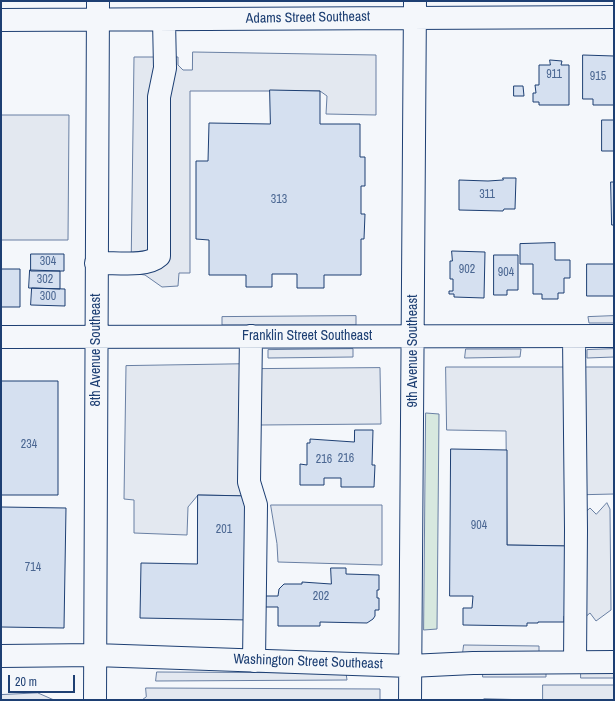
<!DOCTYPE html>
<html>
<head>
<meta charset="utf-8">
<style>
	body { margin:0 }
	#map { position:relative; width:615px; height:701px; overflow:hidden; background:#f4f7fb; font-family:"Archivo Narrow",sans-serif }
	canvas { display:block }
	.frame { position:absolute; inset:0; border:2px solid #1d3f73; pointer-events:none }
	.scale { position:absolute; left:8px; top:675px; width:67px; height:18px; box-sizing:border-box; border:2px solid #1d3f73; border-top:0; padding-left:5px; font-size:12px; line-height:14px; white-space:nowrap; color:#1d3f73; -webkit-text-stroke:3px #f4f7fb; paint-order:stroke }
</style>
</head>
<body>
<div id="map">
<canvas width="615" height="701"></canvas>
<div class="frame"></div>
<div class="scale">20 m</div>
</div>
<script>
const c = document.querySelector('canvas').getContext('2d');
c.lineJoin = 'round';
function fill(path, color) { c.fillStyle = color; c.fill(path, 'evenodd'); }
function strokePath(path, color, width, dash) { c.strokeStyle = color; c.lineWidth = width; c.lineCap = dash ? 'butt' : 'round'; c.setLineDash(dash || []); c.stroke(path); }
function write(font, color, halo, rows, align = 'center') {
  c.font = font + ' "Archivo Narrow",sans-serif'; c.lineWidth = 3; c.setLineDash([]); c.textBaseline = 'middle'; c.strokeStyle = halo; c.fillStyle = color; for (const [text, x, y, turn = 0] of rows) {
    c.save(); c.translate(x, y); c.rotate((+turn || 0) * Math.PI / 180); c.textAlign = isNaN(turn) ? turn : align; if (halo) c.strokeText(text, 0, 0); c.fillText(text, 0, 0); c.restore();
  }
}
const green = new Path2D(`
	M426,413L439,414L437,629L424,630Z`);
fill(green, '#d7e8df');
strokePath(green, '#687fa3', 1);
const parking = new Path2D(`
	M193,52L376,55V115L326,114L327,96L320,91H190V273H179L178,286L162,287L145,275L131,273L134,57H178V65L183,70H192Z
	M1,115H69L68,240H1Z
	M356,316V325H222V317Z
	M614,316V323H589L588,317Z
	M353,349V357L268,358V350Z
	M466,349H521L520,357L465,358Z
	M614,349V357L587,358V350Z
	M253,364L252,496L198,495L188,507L187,535L134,533V500L124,499L126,366Z
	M446,367H614V494L571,495L572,546L507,545L506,431L447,430Z
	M380,368L381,424L260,425V369Z
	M607,503L610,509L611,610L596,621L590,613L577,624L579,518L590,508L596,514Z
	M271,505H382V565L278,562L277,544Z
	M464,645L539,646V653H463Z
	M483,670L546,671V677H483Z
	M581,670H614V678H581Z
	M157,672L346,673L347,680L156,681Z
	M543,685H614V700H543Z
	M146,688L380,689V700H142L146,697Z
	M38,693L54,700H1V695Z`);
fill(parking, '#e3e8f0');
strokePath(parking, '#687fa3', 1);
const building = new Path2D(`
	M583,55L614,56V105H593V99H583Z
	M550,60L562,61L561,65H569V105H539V102H533V93H536L535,85H539V65H550Z
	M514,86H523L524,96H514Z
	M270,90L320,91V124H360V157H365V186H361V214H365L364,239H361V275H324V288H297V274H272V287H246V275H209V240L196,239V161H208L209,123L270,124Z
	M602,120H614V151H602Z
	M503,178H516L515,209H504L503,211L459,210V180L488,181L503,180Z
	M611,182H614V225H612Z
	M555,243V260H570V278H564V293H558V299H542V294H533V264H520V244Z
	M452,251L485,252L484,298L454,297V294H449V291H453V279H450V261H452Z
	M31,254H64V271H31Z
	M494,255H518V290H507V295H494Z
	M587,264H614V296H587Z
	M1,269H20V307H1Z
	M30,270L60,271V289L29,288Z
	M32,288L65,289V306L31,305Z
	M1,381H58V495H1Z
	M355,430H373L372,465H375L374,487H341V478H324V485H300V464L307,465V443H310V439L354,442Z
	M451,449L507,450V545L572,546L571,616H564V622H538V623H527V626L463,625V608H472L473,596H450Z
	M198,495L252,496L250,620L140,618L141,563L197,564Z
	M1,507L66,508L64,628L1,627Z
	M331,568H346V574L379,575V590H377V598H379V610H375V616L373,619L367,623L320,622V626H278V607H264L265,596H278L279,589L284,584H302V582L331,584Z
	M484,699L540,700H484Z`);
fill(building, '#d5e0f0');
strokePath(building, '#1d3f73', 1);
const minor = new Path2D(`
	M1,20L614,17
	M96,263C114,262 146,268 159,256V97L165,68L164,20
	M251,336L249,482L256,505L254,661
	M1,337L614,336
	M574,337L576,530L575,662
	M1,656L95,655L410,666L473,663L614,662
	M95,700L98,1
	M410,700L415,1`);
strokePath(minor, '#1d3f73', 24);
strokePath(minor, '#f4f7fb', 22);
write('12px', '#4b6792', null, [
	["911",554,75],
	["915",598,77],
	["311",487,195],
	["313",279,200],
	["304",48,262],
	["902",467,270],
	["904",506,273],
	["302",45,280],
	["300",48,297],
	["234",29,445],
	["216",346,459],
	["216",324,460],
	["904",479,526],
	["201",224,530],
	["714",33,568],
	["202",321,597]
]);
write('14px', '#1d3f73', '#f4f7fb', [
	["Adams Street Southeast",308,18,-1],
	["Franklin Street Southeast",307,336],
	["8th Avenue Southeast",96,350,-90],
	["9th Avenue Southeast",413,351,-90],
	["Washington Street Southeast",308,662,2]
]);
</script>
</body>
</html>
